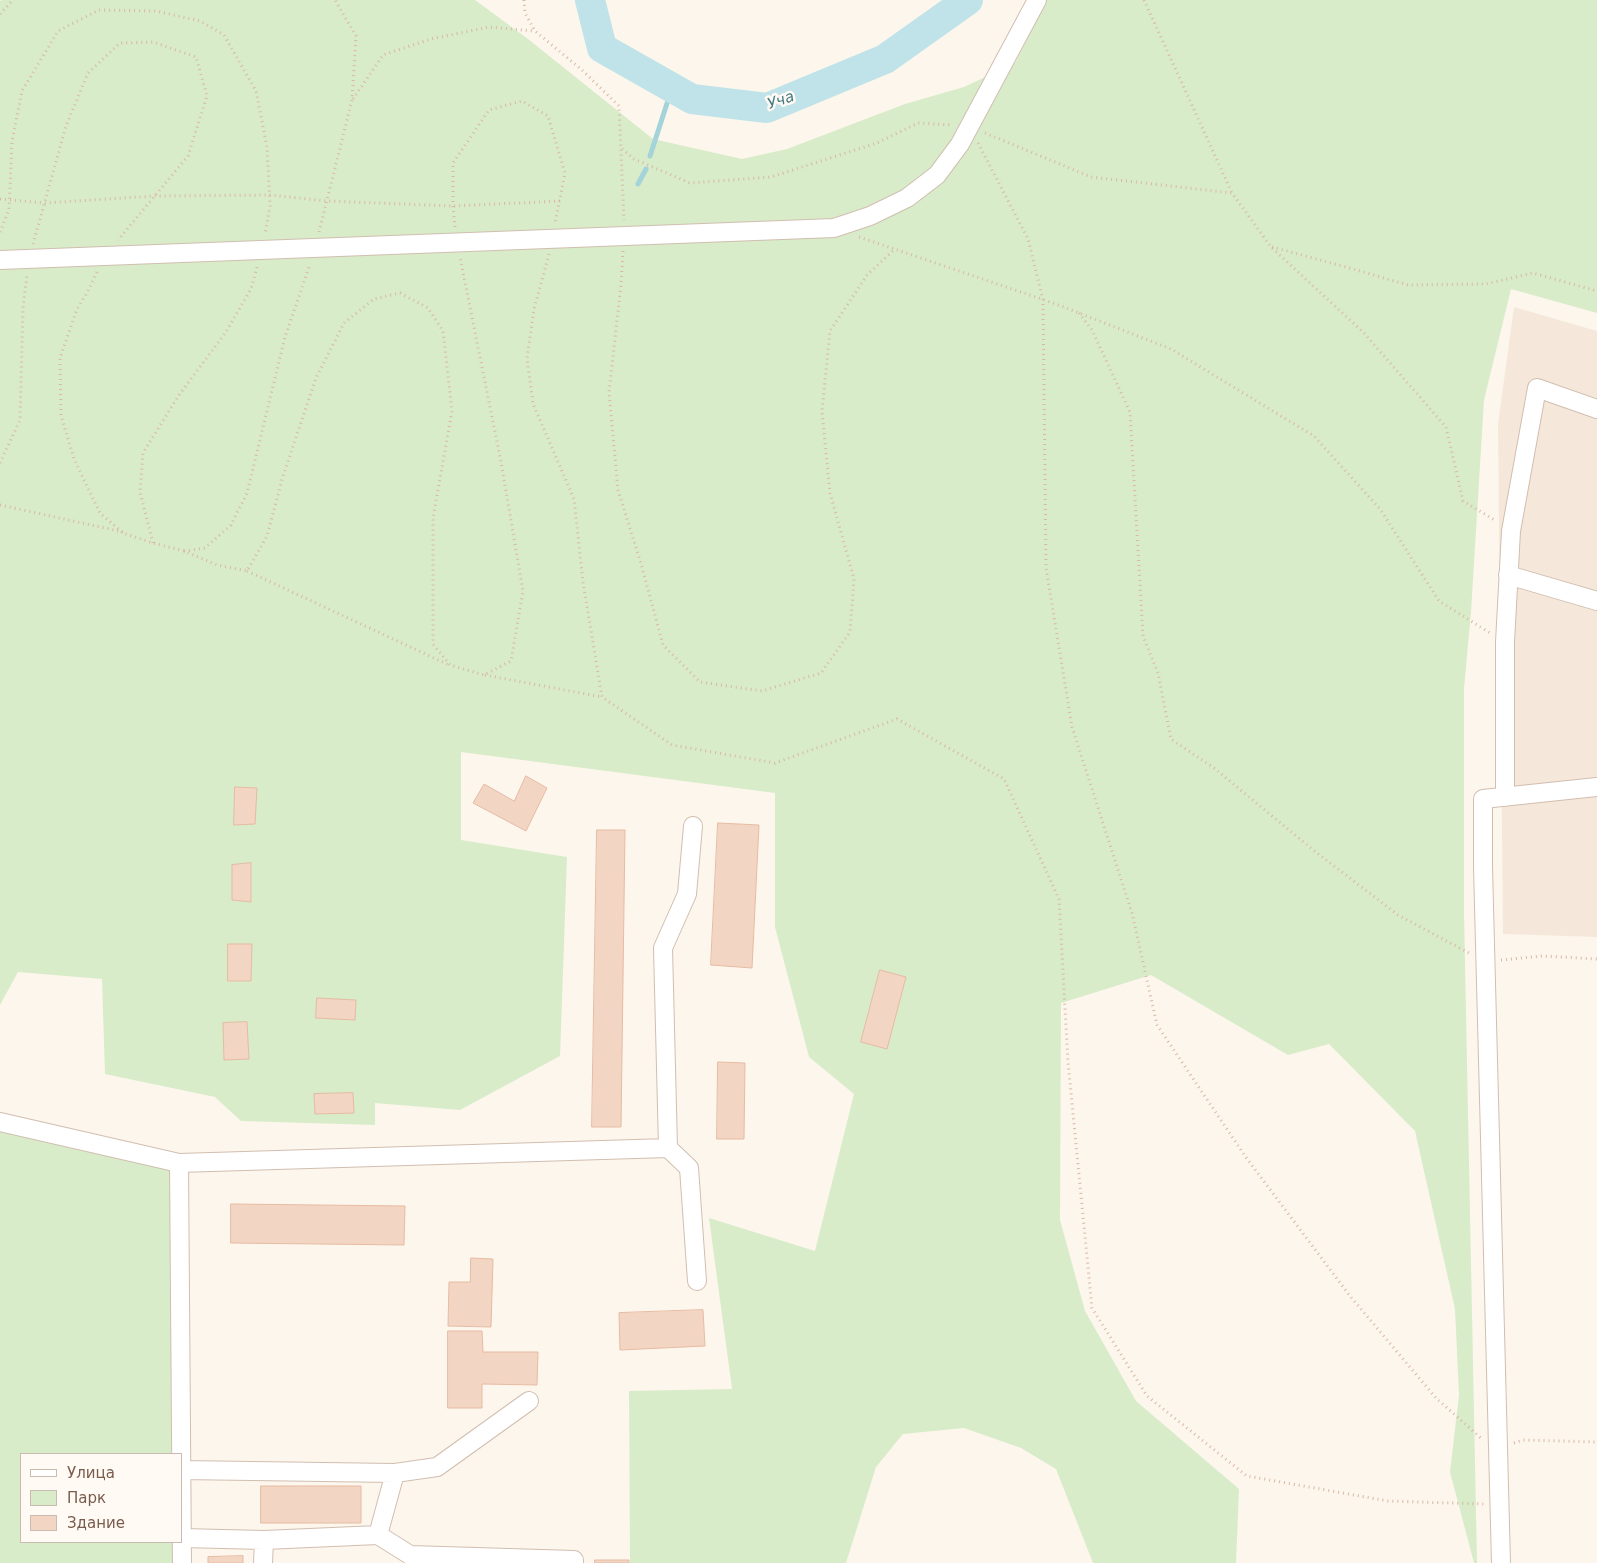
<!DOCTYPE html>
<html>
<head>
<meta charset="utf-8">
<style>
	body { margin:0 }
	#map { position:relative; width:1597px; height:1563px; overflow:hidden; background:#fdf6ec; font-family:"DejaVu Sans",sans-serif }
	canvas { display:block }
	.legend { position:absolute; left:20px; top:1453px; width:162px; height:90px; box-sizing:border-box; background:#fffaf3; border:1px solid #cabbb1; margin:0; padding:6px 9px; list-style:none; font-size:15px; color:#7a5c4d }
	.legend li { display:flex; align-items:center; gap:10px; height:25px }
	.legend b { width:25px; border:1px solid #cabbb1 }
</style>
</head>
<body>
<div id="map">
<canvas width="1597" height="1563"></canvas>
<ul class="legend">
<li><b style="height:6px;background:#fff"></b>Улица</li>
<li><b style="height:14px;background:#d8ecc9"></b>Парк</li>
<li><b style="height:14px;background:#f3d5c3"></b>Здание</li>
</ul>
</div>
<script>
const c = document.querySelector('canvas').getContext('2d');
c.lineJoin = 'round';
function fill(path, color) { c.fillStyle = color; c.fill(path, 'evenodd'); }
function strokePath(path, color, width, dash) { c.strokeStyle = color; c.lineWidth = width; c.lineCap = dash ? 'butt' : 'round'; c.setLineDash(dash || []); c.stroke(path); }
function write(font, color, halo, rows, align = 'center') {
  c.font = font + ' "DejaVu Sans",sans-serif'; c.lineWidth = 5; c.setLineDash([]); c.textBaseline = 'middle'; c.strokeStyle = halo; c.fillStyle = color; for (const [text, x, y, turn = 0] of rows) {
    c.save(); c.translate(x, y); c.rotate((+turn || 0) * Math.PI / 180); c.textAlign = isNaN(turn) ? turn : align; if (halo) c.strokeText(text, 0, 0); c.fillText(text, 0, 0); c.restore();
  }
}
fill(new Path2D(`
	M1514,307L1597,331V937L1503,934L1498,424Z`), '#f5e8da');
fill(new Path2D(`
	M2,0H475L528,39L653,139L742,159L787,149L905,104L964,87L1015,63L1047,0H1597V313L1511,289L1484,400L1471,612L1464,688V913L1477,1563H1474L1450,1472L1459,1395L1455,1309L1415,1131L1329,1044L1288,1055L1151,975L1061,1003L1060,1220L1085,1311L1136,1401L1239,1489L1236,1563H1093L1056,1469L1021,1448L964,1428L903,1434L876,1467L846,1563H630L629,1391L732,1389L709,1218L815,1251L854,1094L809,1057L775,927V793L461,752V840L567,857L560,1056L460,1110L375,1103V1125L241,1121L215,1097L105,1074L102,979L18,972L0,1005V1Z
	M0,1122L179,1163L178,1454H21V1542H178V1563H0Z`), '#d8ecc9');
strokePath(new Path2D(`
	M650,156L672,88
	M638,184L646,169`), '#a5d3da', 5);
strokePath(new Path2D(`
	M590,0L602,48L692,99L767,108L885,59L968,0`), '#bfe3e8', 30);
const building = new Path2D(`
	M526,776L547,788L526,831L473,803L484,784L514,801Z
	M235,787L257,788L255,824L234,825Z
	M718,823L759,825L752,968L711,965Z
	M597,830H625L621,1127H592Z
	M251,863V902L232,900V865Z
	M228,944H252L251,981H228Z
	M880,970L906,977L887,1049L861,1042Z
	M317,998L356,1000L355,1020L316,1018Z
	M247,1022L249,1059L224,1060L223,1023Z
	M718,1062L745,1063L744,1139H717Z
	M353,1093L354,1113L315,1114L314,1094Z
	M231,1204L405,1206L404,1245L231,1243Z
	M471,1258L493,1259L491,1327L448,1326L449,1282H470Z
	M703,1310L705,1346L620,1350L619,1313Z
	M448,1331H482L483,1352H538L537,1385L482,1384V1408H448Z
	M261,1486H361V1523H261Z
	M243,1556V1563H208V1557Z
	M595,1560H629V1563H595Z`);
fill(building, '#f3d5c3');
strokePath(building, '#e6bba3', 1);
const minor = new Path2D(`
	M0,260L834,228L870,216L907,198L937,175L960,144L1037,0
	M1508,575L1597,601
	M1505,797V642L1511,531L1537,388L1597,409
	M0,1122L179,1163L182,1563
	M668,1148L689,1168L697,1281
	M179,1163L668,1148L663,948L687,894L693,826
	M529,1401L437,1467L395,1473L378,1535L410,1555L574,1560V1563
	M181,1470L395,1473
	M182,1538L264,1540L378,1535
	M263,1563L264,1540
	M1501,1563L1483,867V799L1597,787`);
strokePath(minor, '#d1beb0', 20);
strokePath(new Path2D(`
	M524,0L525,13L535,31L582,70L619,106L624,220
	M1144,0L1232,193
	M0,14L13,0
	M353,99L383,55L431,39L489,27L534,31
	M985,133L1091,177L1232,193L1271,247L1363,332L1446,427L1463,501L1496,521
	M978,143L1028,239L1043,300L1046,568L1072,727L1132,913L1157,1025L1245,1156L1350,1296L1436,1398L1482,1439
	M622,149L634,159L690,183L771,177L877,143L918,123L952,125
	M0,199L45,203L155,196L270,195L327,201L453,206L560,201
	M455,227L453,206V163L489,110L522,101L548,116L565,173L555,223
	M0,232L9,210L12,141L22,91L58,31L99,10L156,11L200,21L224,35L256,91L267,147L270,206L265,234
	M319,232L352,100L356,36L335,0
	M859,237L1056,304L1171,349L1314,436L1380,509L1439,601L1490,633
	M33,244L66,126L88,73L120,43L153,42L196,57L207,96L188,156L118,240
	M1272,247L1346,267L1408,285L1486,284L1533,273L1597,291
	M623,251L621,285L609,392L618,490L642,567L663,645L700,682L762,691L821,673L850,632L854,579L830,493L822,411L830,331L867,275L895,249
	M549,254L534,309L527,358L533,404L574,499L583,582L602,697L672,745L775,763L897,719L1004,779L1059,899L1068,1062L1092,1308L1147,1396L1247,1476L1388,1501L1484,1504
	M97,272L87,293L77,309L60,358L61,415L74,459L100,513L123,533L153,543L184,551L217,565L247,571L267,536L283,476L316,378L344,323L374,299L400,293L428,308L443,331L452,411L433,518V644L450,665L484,675L511,661L523,591L501,462L460,257
	M1079,313L1092,330L1130,412L1143,636L1158,673L1171,739L1214,768L1312,849L1398,915L1469,953
	M0,463L20,420L23,308L27,274
	M0,505L123,532
	M153,543L140,492L143,453L179,395L226,332L251,289L257,267
	M184,551L205,548L231,525L247,493L285,337L310,264
	M247,571L449,665
	M485,675L602,697
	M1501,960L1543,956L1597,959
	M1514,1443L1523,1440L1597,1442`), '#d9b8a5', 3, [1, 4]);
strokePath(minor, '#fff', 18);
write('italic 15px', '#437c86', '#fffaf3', [
	["Уча",781,101,-19]
]);
</script>
</body>
</html>
